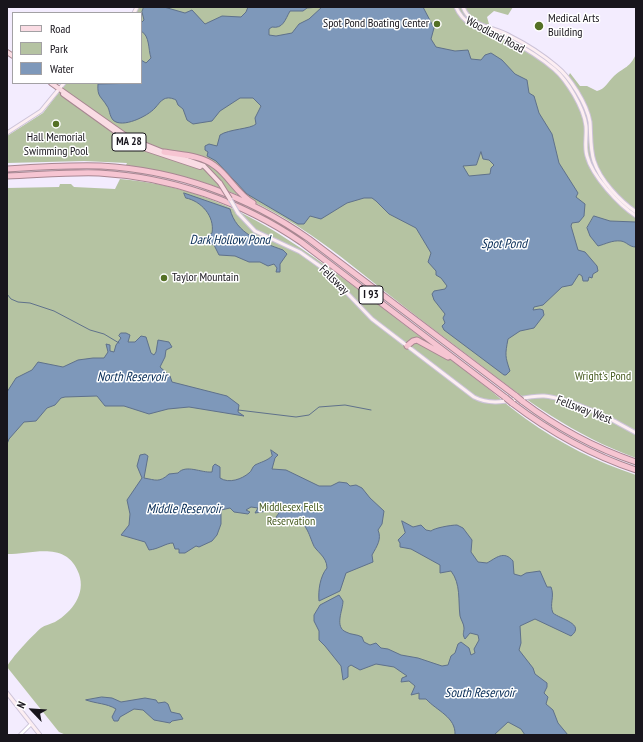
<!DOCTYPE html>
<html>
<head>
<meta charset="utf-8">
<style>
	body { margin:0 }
	#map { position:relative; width:643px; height:742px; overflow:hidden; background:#f3ecfe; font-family:"PT Sans Narrow",sans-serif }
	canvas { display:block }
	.frame { position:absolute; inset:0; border:8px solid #18151c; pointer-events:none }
	.legend { position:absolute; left:12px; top:12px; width:130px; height:72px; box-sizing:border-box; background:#fff; border:1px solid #a3a1a4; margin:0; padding:5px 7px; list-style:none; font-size:12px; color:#18151c }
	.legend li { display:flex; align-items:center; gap:8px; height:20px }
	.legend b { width:20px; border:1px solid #a3a1a4 }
	.north { position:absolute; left:12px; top:690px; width:40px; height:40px; -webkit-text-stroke:3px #fff; paint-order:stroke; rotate:295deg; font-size:11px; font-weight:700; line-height:16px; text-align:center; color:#18151c }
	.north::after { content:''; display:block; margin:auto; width:14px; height:18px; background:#18151c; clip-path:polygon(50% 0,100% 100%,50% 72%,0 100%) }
</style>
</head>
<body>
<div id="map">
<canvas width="643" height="742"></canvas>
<div class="frame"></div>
<ul class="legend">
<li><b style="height:5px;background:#fadce4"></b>Road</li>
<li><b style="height:11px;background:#b5c3a2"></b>Park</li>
<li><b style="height:11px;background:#7e98ba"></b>Water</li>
</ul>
<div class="north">N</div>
</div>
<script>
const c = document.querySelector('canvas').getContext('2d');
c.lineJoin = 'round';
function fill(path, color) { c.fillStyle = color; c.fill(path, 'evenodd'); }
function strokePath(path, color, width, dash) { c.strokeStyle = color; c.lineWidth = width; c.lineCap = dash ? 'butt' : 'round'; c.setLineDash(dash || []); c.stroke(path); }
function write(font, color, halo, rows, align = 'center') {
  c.font = font + ' "PT Sans Narrow",sans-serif'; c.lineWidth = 3; c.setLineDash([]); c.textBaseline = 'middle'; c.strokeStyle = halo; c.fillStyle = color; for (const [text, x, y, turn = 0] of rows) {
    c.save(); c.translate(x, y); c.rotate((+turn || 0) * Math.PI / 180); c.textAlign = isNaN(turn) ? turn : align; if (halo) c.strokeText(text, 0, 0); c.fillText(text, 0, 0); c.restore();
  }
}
fill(new Path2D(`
	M139,7H513L508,15L494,11L487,17L489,24L484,25C512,33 550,54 568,77L570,73L580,86H587L597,91C605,89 608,82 614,76C624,67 630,68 636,54V458C573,435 527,401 474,360C444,337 413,314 383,290C345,260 308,229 264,207C221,185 175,172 126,165L127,163L84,161L7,163V136L43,113L66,83H141V13H136Z
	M120,179C227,188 293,241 375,302C413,332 452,360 490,390C502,400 513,410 526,419C559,443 597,462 636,475V735H66L59,732L7,667C10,659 34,634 41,628C45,625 51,624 55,622C72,612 86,594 79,574C67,540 33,554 7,554V188L59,187L60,184H71L74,187L115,189Z`), '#b5c3a2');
const water = new Path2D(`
	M144,7H164L185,13L192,10L205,24L222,16L241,17L246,12L248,7H319L307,8L303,11H290C285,20 283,29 272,27L269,29V35L276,36L292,33L299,24L309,19L322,7H423L434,28L431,39L436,47L455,51L468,50L471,59L481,60L485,55L491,53L502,60L515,74L527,80L529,93L534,96L539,113L552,134L559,163L578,193L576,197L585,204L584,216L579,222L572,223L571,226L578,250L585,252L597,266L598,271L593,274L592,278L589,277L588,281H583L582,276L579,274L572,285L562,287L543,305L534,307L533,310L540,309L543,310L544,315L534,328L520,331L508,339C505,355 505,356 510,371L506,375H504L444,330L442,326L445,323L443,318L445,314L434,300L432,294L434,291L445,289L447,286L441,278L436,275V271L428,262L431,253L416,228L389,214L376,201L372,198H364L347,203L321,219L310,216L304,224H298L247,194L216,161L207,156L208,152L205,150V146L209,144L217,146L220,135C229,129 251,129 256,124L255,118L261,106L253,98H240L220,111L212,121L193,124L187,120L183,109L178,105L176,100C172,98 168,97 164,99C160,101 158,105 155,108C148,116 122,129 113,120C109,115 110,110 107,106C101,96 97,97 98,84L141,83V60L146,63L151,58C148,49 150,36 141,31V23L144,20L142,12ZM481,152L483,159L489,160L494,165L491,168L490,174L469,176L463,166L476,165Z
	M184,193L230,209C236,234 261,242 283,250L287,254L280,264V272H276L277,268L274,264L268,266L260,262H249L235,256L219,255L214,245L201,241L212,233C215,216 201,201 186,198Z
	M594,216L610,221L636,222V247C629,247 627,242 621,241C612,240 606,244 598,246L590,236L587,228Z
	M121,333H126L130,335L128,342H135L141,336L146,337L151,353L154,355L156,352L158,340L169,342L172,347L166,350L165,357L160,367L170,376L172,382L227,396L239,405L238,412L244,416L189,407L168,409L149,414L124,406H105L97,396L65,397L61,398L55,405L47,408L36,421L24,422L9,439L7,444V392L16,378L32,370L38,362L63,367L78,360L93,358H104L108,352L106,344L110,345V351L114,352L116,345L121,338L119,336Z
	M271,450L278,455L275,458L272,469L286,470L319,486H331L339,482L347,483L350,486L356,485L362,488L370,498L384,511L382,524L378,530C382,539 377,546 372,555L373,562L346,573L340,591L319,601C318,591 320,576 327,568C327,556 315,551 313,544C310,537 309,532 304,525L277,520L276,517L279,513C271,509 263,512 255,513L258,508L251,507L246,510L250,512L248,514L234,512L230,508L221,510V524L217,535L212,541L199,547L196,546L185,553H179V549H175L173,543C166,543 159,549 149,550L145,542L121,535L129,525L130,514L127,500L142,478L137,466L140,455L145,454L148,456L144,478C156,480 159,483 169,474L178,473C186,464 201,473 212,472L213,466L215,464L220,467V478C229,484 242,479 249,473C252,471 252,467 255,465C261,462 267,461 272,456Z
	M402,521L413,527L421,525L426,530L431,531C434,528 451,525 457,525L463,528L472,540L471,552L478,562L487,563C496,558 504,550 513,561L514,574L521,576L526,573L540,571L547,587H551C555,597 549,604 553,613C560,619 586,624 571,636L535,619L520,626L521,643L519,650L533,668L535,674L547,683V687L544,693L548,697L546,704L553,710L558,723L568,735H525L521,729L508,722L494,735H455C456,717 437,711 426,699H419V693L411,695L415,686L409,681L401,682L402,678L407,676L394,667L376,664L360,670L351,665L348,667V677L343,680L341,666L325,646L319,640V631L314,621V615L320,605L339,595L343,601C343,610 334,627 346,632C351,635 357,634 362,637L364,642L370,645L376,643L381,648L388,649L401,655L418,658L442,666L448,665L451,656L455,653L458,644L461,642L469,648L471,655L475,653L474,649L479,640L478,635L470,633L465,639C462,634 464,633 464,628C464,624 461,620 460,616C458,600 461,584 451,571L440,573V565L411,549L400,547V543L398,540L405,533Z
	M102,697L112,698L121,702L145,698L156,700L158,703L165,702L168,704L171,712L180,714L183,719L172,721L170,723L154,720L143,710L134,709L120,717L118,721H114L112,717L116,709C106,703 97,704 86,700Z`);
fill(water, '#7e98ba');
strokePath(water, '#5f718b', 1);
strokePath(new Path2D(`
	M7,294L11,299L18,302L30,303L54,311L90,330L104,334L119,343
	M238,410L296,417L309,415L319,407L345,405L371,410`), '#5f718b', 1);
const tertiary = new Path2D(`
	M20,735L31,724`);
const secondary = new Path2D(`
	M456,7C465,29 489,30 508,39C523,47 541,58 554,69C567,80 584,108 586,126C587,136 584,146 587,156C592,176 619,205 636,216
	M463,7C471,28 493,26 510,36C524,43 543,55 556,66C570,77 587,104 590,122C591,135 590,149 594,161C600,180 620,201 636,212
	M134,13L137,7
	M7,133L41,111L64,83
	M238,213L255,231L300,252L324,269L372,319L474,397C497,409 520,395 544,396C570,398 614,420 636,433
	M7,693L40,735`);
const primary = new Path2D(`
	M7,52L13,56
	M51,83L129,138L166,153
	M63,94L134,145L200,167
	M173,155L204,166L220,183`);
const motorway = new Path2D(`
	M164,152C180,155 201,155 215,166C229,176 237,194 253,203
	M7,169C38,167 70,165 101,166C176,170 248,196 309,239L516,396
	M7,176C37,175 68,172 99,173C171,177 241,201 301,242L506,398
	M407,346L413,341L417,340L448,357
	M522,401C556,427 595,448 636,462
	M512,403C550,432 591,455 636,470`);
strokePath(tertiary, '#ccc3d8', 4.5);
strokePath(secondary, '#ccc3d8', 5);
strokePath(primary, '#a88792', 6);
strokePath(motorway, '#a88792', 7);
strokePath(tertiary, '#fff', 2.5);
strokePath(secondary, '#fceef2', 3);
strokePath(primary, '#fadce4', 4);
strokePath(motorway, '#f6c5d2', 5);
const secondaryBridge = new Path2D(`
	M230,199L238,213`);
const primaryBridge = new Path2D(`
	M220,183L230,199`);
const motorwayBridge = new Path2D(`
	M516,396L522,401
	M506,398L512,403`);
strokePath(secondaryBridge, '#ccc3d8', 5, []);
strokePath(primaryBridge, '#a88792', 6, []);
strokePath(motorwayBridge, '#a88792', 7, []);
strokePath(secondaryBridge, '#fceef2', 3);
strokePath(primaryBridge, '#fadce4', 4);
strokePath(motorwayBridge, '#f6c5d2', 5);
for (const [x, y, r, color] of [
	[437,24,4,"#547025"],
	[539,26,5,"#547025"],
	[56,124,4,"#547025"],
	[164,278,4,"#547025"]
]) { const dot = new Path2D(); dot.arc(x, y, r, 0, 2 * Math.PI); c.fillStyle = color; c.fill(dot); strokePath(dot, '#fff', 1.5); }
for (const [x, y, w] of [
	[129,142,34],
	[371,295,24]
]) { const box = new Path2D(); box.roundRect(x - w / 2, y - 9, w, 18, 3); c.fillStyle = '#fff'; c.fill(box); strokePath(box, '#18151c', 1); }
write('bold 11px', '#18151c', null, [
	["MA 28",129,142],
	["I 93",371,295]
]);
write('12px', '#18151c', '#fff', [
	["Medical Arts",548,19],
	["Building",548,33],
	["Spot Pond Boating Center",429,24,"right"],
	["Hall Memorial",56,138,"center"],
	["Swimming Pool",56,152,"center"],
	["Taylor Mountain",172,278]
], 'left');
write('12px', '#18151c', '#fff', [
	["Woodland Road",495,35,28],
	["Fellsway",334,280,45],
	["Fellsway West",584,410,21]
]);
write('12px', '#485d22', '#fff', [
	["Wright's Pond",603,377],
	["Middlesex Fells",291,508],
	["Reservation",291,522]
]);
write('italic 13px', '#042a55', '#fff', [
	["Dark Hollow Pond",230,240],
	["Spot Pond",504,244],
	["North Reservoir",132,377],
	["Middle Reservoir",184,509],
	["South Reservoir",480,693]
]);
</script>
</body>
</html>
